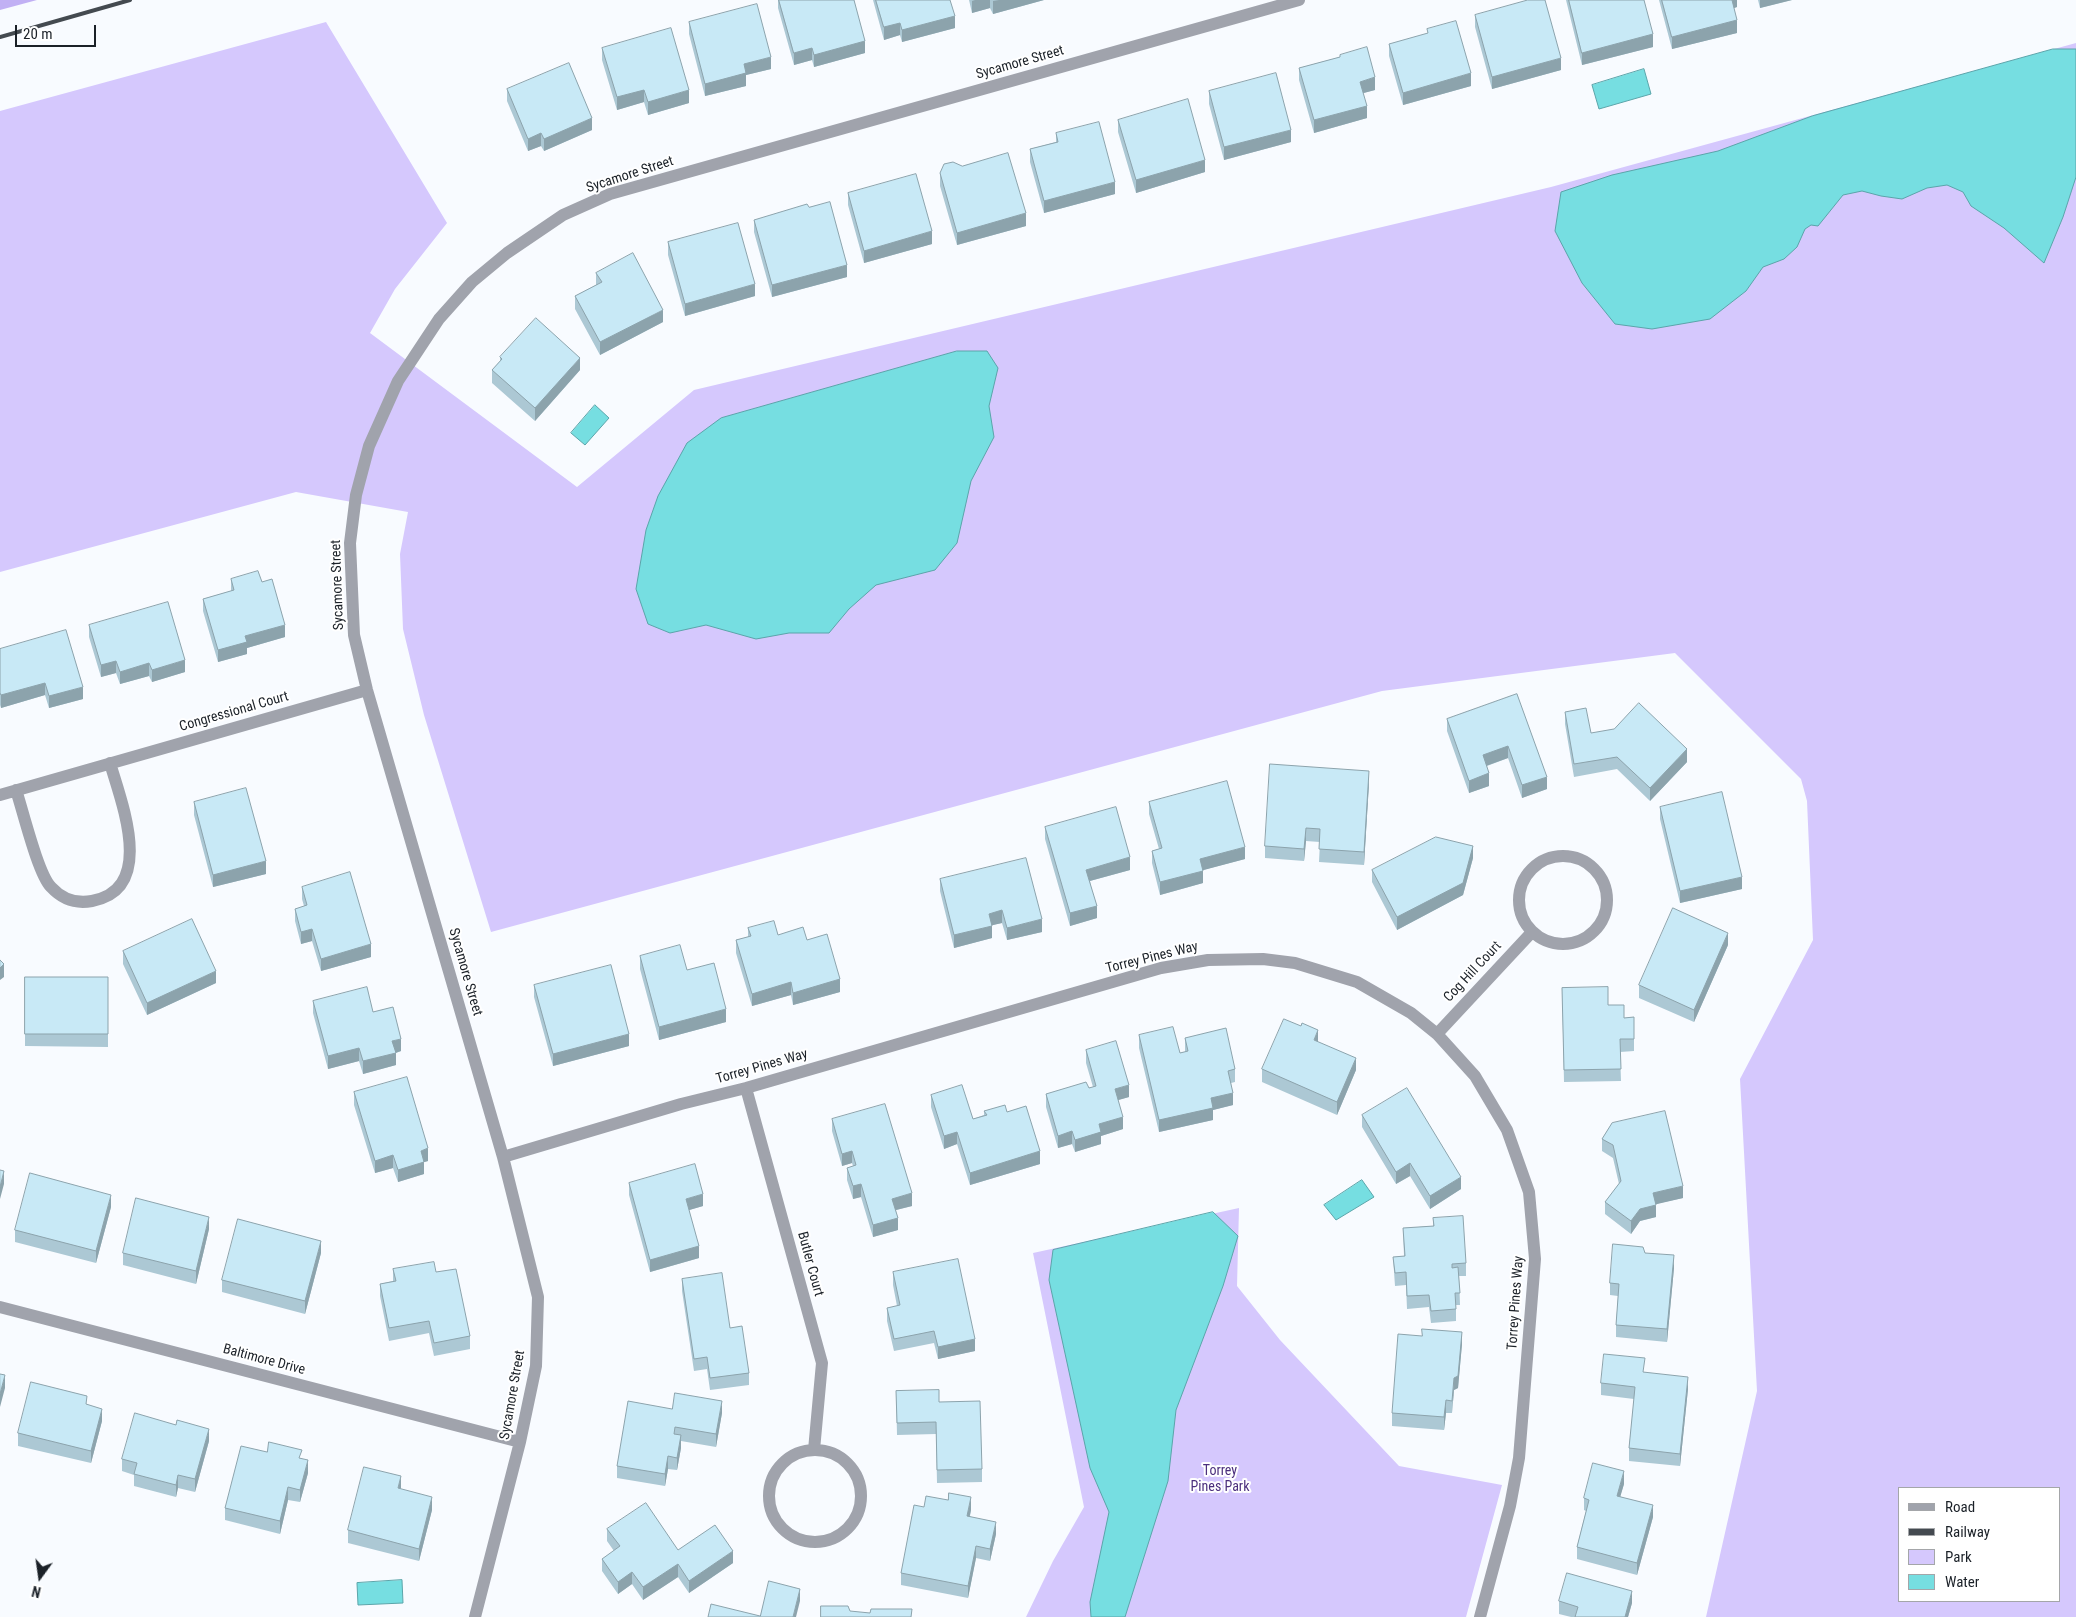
<!DOCTYPE html>
<html>
<head>
<meta charset="utf-8">
<style>
	body { margin:0 }
	#map { position:relative; width:2076px; height:1617px; overflow:hidden; background:#f8fbff; font-family:"Roboto Condensed",sans-serif }
	canvas { display:block }
	.legend { position:absolute; left:1898px; top:1487px; width:162px; height:115px; box-sizing:border-box; background:#fff; border:1px solid #a4a6a9; margin:0; padding:6px 9px; list-style:none; font-size:15px; color:#1b2128 }
	.legend li { display:flex; align-items:center; gap:10px; height:25px }
	.legend b { width:25px; border:1px solid #a4a6a9 }
	.north { position:absolute; left:15px; top:1552px; width:50px; height:50px; -webkit-text-stroke:4px #fff; paint-order:stroke; rotate:194deg; font-size:14px; font-weight:700; line-height:20px; text-align:center; color:#1b2128 }
	.north::after { content:''; display:block; margin:auto; width:18px; height:22px; background:#1b2128; clip-path:polygon(50% 0,100% 100%,50% 72%,0 100%) }
	.scale { position:absolute; left:15px; top:25px; width:81px; height:22px; box-sizing:border-box; border:2px solid #1b2128; border-top:0; padding-left:6px; font-size:15px; line-height:18px; white-space:nowrap; color:#1b2128; -webkit-text-stroke:4px #fff; paint-order:stroke }
</style>
</head>
<body>
<div id="map">
<canvas width="2076" height="1617"></canvas>
<ul class="legend">
<li><b style="height:6px;background:#a0a3ac"></b>Road</li>
<li><b style="height:6px;background:#444a50"></b>Railway</li>
<li><b style="height:14px;background:#d5c8fd"></b>Park</li>
<li><b style="height:14px;background:#76dee1"></b>Water</li>
</ul>
<div class="north">N</div>
<div class="scale">20 m</div>
</div>
<script>
const c = document.querySelector('canvas').getContext('2d');
c.lineJoin = 'round';
function fill(path, color) { c.fillStyle = color; c.fill(path, 'evenodd'); }
function strokePath(path, color, width, dash) { c.strokeStyle = color; c.lineWidth = width; c.lineCap = dash ? 'butt' : 'round'; c.setLineDash(dash || []); c.stroke(path); }
function write(font, color, halo, rows, align = 'center') {
  c.font = font + ' "Roboto Condensed",sans-serif'; c.lineWidth = 4; c.setLineDash([]); c.textBaseline = 'middle'; c.strokeStyle = halo; c.fillStyle = color; for (const [text, x, y, turn = 0] of rows) {
    c.save(); c.translate(x, y); c.rotate((+turn || 0) * Math.PI / 180); c.textAlign = isNaN(turn) ? turn : align; if (halo) c.strokeText(text, 0, 0); c.fillText(text, 0, 0); c.restore();
  }
}
fill(new Path2D(`
	M326,22L447,223L395,289L370,333L577,487L694,390L1551,187L2076,43V1617H1706L1757,1391L1740,1079L1813,940L1807,801L1801,779L1675,653L1382,691L491,932L424,715L403,629L400,554L408,512L296,492L0,572V111ZM1900,1488H2060V1601H1900Z
	M1239,1208L1237,1286L1280,1340L1399,1466L1502,1485L1466,1617H1026L1053,1561L1084,1507L1033,1253Z`), '#d5c8fd');
fill(new Path2D(`
	M0,0H37L0,10Z`), '#c1b0f4');
const water = new Path2D(`
	M2053,49H2076V177L2063,217L2044,263L2004,228L1971,206L1963,192L1947,185L1927,188L1902,199L1881,196L1862,191L1843,195L1818,226L1811,225L1805,229L1797,247L1784,259L1763,267L1746,291L1710,319L1652,329L1615,324L1582,283L1555,231L1561,192L1612,175L1718,151L1812,116Z
	M1644,69L1651,94L1599,109L1592,85Z
	M957,351H987L998,368L989,406L994,437L971,481L957,543L935,570L876,585L849,609L829,633H789L756,639L706,625L670,633L648,624L636,589L646,530L658,496L687,443L721,418Z
	M595,405L609,418L585,445L571,433Z
	M1362,1180L1374,1197L1336,1220L1324,1205Z
	M1213,1212L1238,1236L1223,1286L1176,1410L1168,1481L1125,1617H1091L1090,1602L1109,1512L1090,1468L1049,1280L1053,1250Z
	M402,1580L403,1603L358,1605L357,1583Z`);
fill(water, '#76dee1');
strokePath(water, '#5ba5aa', 1);
strokePath(new Path2D(`
	M16,790C23,811 38,874 51,887C62,899 76,904 92,901C156,889 122,804 110,763
	M0,795L367,690
	M1519 900a44 44 0 1 1 88 0a44 44 0 1 1-88 0Z
	M1437,1034L1532,932
	M746,1088L822,1363L814,1450
	M503,1157L681,1104L746,1088L1161,968L1208,960L1263,959L1295,963L1357,982L1411,1013L1437,1034L1475,1076L1507,1130L1529,1192L1535,1259L1519,1458L1510,1506L1480,1617
	M0,1307L520,1442
	M769 1496a46 46 0 1 1 92 0a46 46 0 1 1-92 0Z
	M475,1617L520,1442L536,1366L538,1297L503,1157L367,690L354,635L350,543L356,495L369,446L398,381L439,319L472,282L507,253L563,215L610,194L1299,0`), '#a0a3ac', 12);
strokePath(new Path2D(`
	M0,37L130,0`), '#444a50', 4);
fill(new Path2D(`
	M778,0H854L865,53L814,67L812,60L794,65L778,8Z
	M873,0H950L955,28L902,42L900,35L884,40Z
	M969,0H1044L993,14L990,8L972,13Z
	M1566,0H1644L1653,47L1582,65Z
	M1659,0H1737V7L1734,8L1737,33L1672,49Z
	M1758,0H1792L1760,8Z
	M1475,15L1561,70L1492,89L1475,27Z
	M689,22L771,69L746,75V86L705,96L689,34Z
	M1389,44L1471,86L1403,105L1389,56Z
	M602,48L689,103L648,115L644,102L617,110L602,60Z
	M1340,55L1375,90L1363,93L1367,118L1314,133L1299,80V68L1340,57Z
	M507,89L592,130L544,151L541,146L528,151L507,101Z
	M1209,91L1291,142L1224,160L1209,104Z
	M1118,120L1205,172L1136,193L1118,132Z
	M1056,133L1115,194L1044,213L1030,162V149L1056,142Z
	M962,166L1026,226L957,245L940,186V173Z
	M848,193L932,244L864,263L848,205Z
	M754,220L847,277L772,297L754,232Z
	M668,242L755,296L685,316L668,255Z
	M596,273L663,322L600,355L575,309V296L596,285Z
	M500,357L580,370L535,421L492,383V370L500,361Z
	M231,579L262,582L285,637L247,648V654L218,662L203,611V599L231,591Z
	M89,625L185,672L152,682L149,676L120,684L116,673L101,677L89,637Z
	M0,649L83,699L49,708L45,695L1,708L0,705Z
	M1517,694L1547,789L1522,798L1508,758L1487,766L1489,786L1469,793L1447,731V719Z
	M1565,712L1591,733L1687,762L1650,801L1617,769L1574,777L1565,724Z
	M1369,783L1364,865L1319,862L1320,842L1306,841L1304,861L1265,858V846Z
	M194,802L266,874L213,887L194,815Z
	M1149,802L1245,859L1203,870V883L1160,895L1152,863V851L1159,849L1149,814Z
	M1660,807L1742,889L1680,903L1660,819Z
	M1045,827L1130,870L1090,881L1097,918L1070,926L1045,839Z
	M1473,858L1463,895L1397,930L1372,882V870Z
	M940,879L1042,932L1007,940L1002,923L992,925V938L954,948L940,891Z
	M302,887L371,957L321,971L312,941L301,944L295,921V909L304,906L302,899Z
	M748,928L778,935L807,940L840,992L793,1005L791,995L752,1006L736,953V940L748,937Z
	M1728,945L1694,1022L1639,998V985Z
	M123,951L216,983L147,1015L123,964Z
	M640,956L687,970L726,1022L659,1040L640,969Z
	M25,977H108V1047L25,1046Z
	M534,985L629,1046L553,1066L534,997Z
	M1562,988L1608,1005L1624,1018L1634,1017V1051L1620,1052L1621,1081L1564,1082Z
	M313,1001L373,1012L401,1051L396,1053V1065L363,1074L359,1061L328,1069L313,1013Z
	M1139,1035L1180,1053L1185,1052V1038L1235,1069V1082L1231,1083L1233,1105L1213,1110V1120L1159,1132L1139,1048Z
	M1086,1050L1129,1097L1118,1100L1123,1129L1101,1136V1144L1075,1152L1072,1144L1058,1148L1046,1107V1094L1093,1087L1086,1063Z
	M1262,1069L1356,1070L1337,1115L1262,1082Z
	M354,1092L428,1161L424,1162V1174L398,1182L393,1168L375,1173L354,1105Z
	M931,1095L973,1119L984,1115V1111L1007,1112L1040,1164L970,1185L957,1144L944,1149L931,1107Z
	M1362,1115L1461,1189L1430,1209L1410,1176L1396,1184L1362,1127Z
	M832,1119L912,1206L896,1210L898,1230L873,1237L861,1197L853,1199L847,1180V1168L853,1166L852,1163L842,1166L832,1131Z
	M1612,1123L1683,1198L1655,1204L1656,1217L1640,1221L1631,1234L1605,1214V1202L1619,1184L1613,1158L1602,1151V1139Z
	M629,1183L703,1206L689,1210L699,1258L650,1272L629,1195Z
	M111,1207L96,1263L15,1242V1230Z
	M1433,1218L1466,1263V1276H1459L1460,1305H1456V1321L1431,1323L1429,1307L1407,1309L1406,1285L1395,1286L1393,1257L1404,1256L1403,1228L1433,1226Z
	M209,1229L196,1284L123,1265V1253Z
	M321,1253L305,1314L222,1292V1280Z
	M1645,1253L1674,1268L1667,1342L1616,1337V1325L1618,1296L1610,1295V1283Z
	M393,1269L436,1272L470,1336V1349L434,1356L429,1333L389,1341L380,1296V1284L393,1281Z
	M893,1272L975,1351L938,1359L934,1343L894,1351L887,1321V1308L897,1306L893,1285Z
	M682,1279L749,1373V1385L710,1390L707,1369L694,1371L682,1291Z
	M1462,1344L1458,1388L1454,1390L1452,1413H1446L1444,1430L1392,1426V1413Z
	M1645,1372L1688,1389L1680,1466L1629,1461V1448L1634,1399L1601,1395V1383Z
	M896,1391L939,1402L982,1469V1482L937,1483L936,1434L897,1435Z
	M87,1405L102,1421L91,1463L18,1446V1433Z
	M672,1409L722,1413L716,1447L681,1441V1448L677,1470L668,1469L665,1486L617,1478V1466Z
	M209,1441L195,1492L178,1488L176,1497L134,1486V1475L122,1471V1459Z
	M267,1452L302,1459L308,1473L300,1502L288,1500L280,1534L225,1520V1508Z
	M1624,1484L1620,1496L1653,1517L1637,1575L1577,1559V1547L1586,1511L1584,1510V1498Z
	M401,1489L432,1510L419,1561L348,1543V1530Z
	M924,1507L971,1510L970,1516L996,1534L990,1561L976,1558L968,1598L901,1585V1573Z
	M607,1529L678,1550L733,1563L689,1593L678,1577L643,1600L632,1584L618,1594L602,1571V1559L614,1551L607,1541Z
	M1559,1601L1632,1603L1628,1617H1571L1559,1614Z`), '#acc8d4');
fill(new Path2D(`
	M975,0H990V8L972,13V1Z
	M999,0H1044L993,14V1Z
	M1731,0H1737V7L1731,9Z
	M1760,0H1792L1760,8Z
	M955,16V28L902,42V30Z
	M1737,20V33L1672,49V37Z
	M900,23V35L884,40V27Z
	M1653,34V47L1582,65V53Z
	M865,41V53L814,67V55Z
	M812,48V60L794,65V53Z
	M771,57V69L746,75V86L705,96V84L744,64Z
	M1561,58V70L1492,89V77Z
	M1471,73V86L1403,105V93Z
	M1375,77V90L1360,94V82Z
	M644,90V102L617,110V97Z
	M689,90V103L648,115V102Z
	M1367,106V118L1314,133V120Z
	M592,118V130L544,151V139Z
	M1291,130V142L1224,160V147Z
	M541,133V146L528,151V139Z
	M1205,160V172L1136,193V180Z
	M1115,182V194L1044,213V201Z
	M1026,213V226L957,245V233Z
	M932,231V244L864,263V251Z
	M847,265V277L772,297V285Z
	M755,284V296L685,316V304Z
	M663,310V322L600,355V342Z
	M580,358V370L535,421V408Z
	M285,625V637L247,648V654L218,662V650L245,636Z
	M185,660V672L152,682V670Z
	M116,661V673L101,677V665Z
	M149,663V676L120,684V672Z
	M45,683V695L1,708V695Z
	M83,687V699L49,708V696Z
	M1508,746V758L1483,767V755Z
	M1687,749V762L1650,801V788Z
	M1369,771V783L1364,865V852Z
	M1489,773V786L1469,793V781Z
	M1547,777V789L1522,798V785Z
	M1306,828V841L1304,861V849Z
	M1473,846V858L1463,895L1397,930V917Z
	M1245,847V859L1200,871V859Z
	M1130,857V870L1086,882V870Z
	M266,861V874L213,887V875Z
	M1203,871V883L1160,895V882Z
	M1742,877V889L1680,903V891Z
	M1097,906V918L1070,926V913Z
	M1002,910V923L989,926V914Z
	M1042,919V932L1007,940V928Z
	M992,926V938L954,948V935Z
	M312,929V941L301,944V932Z
	M1728,933V945L1694,1022V1010Z
	M371,944V957L321,971V959Z
	M4,964V977L0,980V968Z
	M216,971V983L147,1015V1003Z
	M840,979V992L793,1005V993Z
	M791,982V995L752,1006V994Z
	M726,1009V1022L659,1040V1027Z
	M1318,1030V1043L1314,1040Z
	M629,1034V1046L553,1066V1054Z
	M401,1039V1051L392,1054V1041Z
	M359,1048V1061L328,1069V1056Z
	M396,1053V1065L363,1074V1061Z
	M1356,1058V1070L1337,1115V1102Z
	M1129,1085V1097L1115,1101V1089Z
	M1233,1093V1105L1213,1110V1120L1159,1132V1120L1211,1098Z
	M1123,1117V1129L1101,1136V1144L1075,1152V1140L1099,1124Z
	M1072,1131V1144L1058,1148V1136Z
	M957,1132V1144L944,1149V1136Z
	M428,1148V1161L421,1163V1151Z
	M852,1151V1163L842,1166V1154Z
	M1040,1151V1164L970,1185V1173Z
	M393,1155V1168L375,1173V1161Z
	M424,1162V1174L398,1182V1170Z
	M1410,1163V1176L1396,1184V1172Z
	M4,1171V1184L0,1199V1187Z
	M1461,1177V1189L1430,1209V1196Z
	M861,1184V1197L853,1199V1186Z
	M1683,1186V1198L1653,1205V1193Z
	M912,1193V1206L892,1211V1199Z
	M703,1194V1206L686,1211V1199Z
	M111,1195V1207L96,1263V1251Z
	M1656,1205V1217L1640,1221L1631,1234V1221L1640,1209Z
	M209,1217V1229L196,1284V1271Z
	M898,1218V1230L873,1237V1225Z
	M321,1241V1253L305,1314V1301Z
	M699,1246V1258L650,1272V1260Z
	M1674,1255V1268L1667,1342V1329Z
	M1462,1332V1344L1458,1388L1454,1390L1452,1413L1454,1378Z
	M975,1339V1351L938,1359V1347Z
	M5,1375V1388L0,1407V1394Z
	M1688,1377V1389L1680,1466V1454Z
	M1446,1400V1413L1444,1430V1417Z
	M722,1401V1413L716,1447V1434Z
	M102,1409V1421L91,1463V1451Z
	M209,1429V1441L195,1492V1479Z
	M681,1435V1448L677,1470V1458Z
	M668,1456V1469L665,1486V1474Z
	M308,1460V1473L300,1502V1490Z
	M1624,1471V1484L1617,1508V1496Z
	M178,1475V1488L176,1497V1485Z
	M401,1476V1488L398,1501V1488Z
	M288,1487V1500L280,1534V1521Z
	M432,1497V1510L419,1561V1549Z
	M971,1497V1510L967,1528V1516Z
	M1653,1505V1517L1637,1575V1563Z
	M996,1522V1534L990,1561V1549Z
	M976,1546V1558L968,1598V1586Z
	M733,1551V1563L689,1593V1581Z
	M678,1564V1577L643,1600V1587Z
	M632,1572V1584L618,1594V1582Z
	M800,1589V1601L796,1617H793Z
	M1632,1591V1603L1628,1617H1625Z`), '#8ca3ac');
const building = new Path2D(`
	M779,0H854L865,41L814,55L812,48L794,53Z
	M876,0H950L955,16L902,30L900,23L884,27Z
	M1528,0H1545L1561,58L1492,77L1475,15Z
	M1569,0H1644L1653,34L1582,53Z
	M1662,0H1732L1737,20L1672,37Z
	M757,4L771,57L744,64L746,73L705,84L689,22Z
	M1456,21L1471,73L1403,93L1389,44L1428,33L1427,29Z
	M671,28L689,90L648,102L644,90L617,97L602,48Z
	M1367,47L1375,77L1360,82L1367,106L1314,120L1299,68L1340,57V55Z
	M569,63L592,118L544,139L541,133L528,139L507,89Z
	M1276,73L1291,130L1224,147L1209,91Z
	M1188,99L1205,160L1136,180L1118,120Z
	M1099,122L1115,182L1044,201L1030,149L1058,142L1056,133Z
	M1008,153L1026,213L957,233L940,173L944,164L953,162L962,166Z
	M916,174L932,231L864,251L848,193Z
	M830,202L847,265L772,285L754,220L807,204L809,207Z
	M738,223L755,284L685,304L668,242Z
	M633,253L663,310L600,342L575,296L602,282L596,273Z
	M536,318L580,358L535,408L492,370L502,359L500,357Z
	M258,571L262,582L272,579L285,625L245,636L247,642L218,650L203,599L234,590L231,579Z
	M168,602L185,660L152,670L149,663L120,672L116,661L101,665L89,625Z
	M66,630L83,687L49,696L45,683L1,695L0,693V649Z
	M1517,694L1547,777L1522,785L1508,746L1483,755L1489,773L1469,781L1447,719Z
	M1639,703L1687,749L1650,788L1617,757L1574,764L1565,712L1586,708L1591,733L1614,729Z
	M1270,764L1369,771L1364,852L1319,849L1320,829L1306,828L1304,849L1265,846Z
	M1227,781L1245,847L1200,859L1203,871L1160,882L1152,851L1162,848L1149,802Z
	M246,788L266,861L213,875L194,802Z
	M1722,792L1742,877L1680,891L1660,807Z
	M1116,807L1130,857L1086,870L1097,906L1070,913L1045,827Z
	M1436,837L1473,846L1463,883L1397,917L1372,870Z
	M1026,858L1042,919L1007,928L1002,910L989,914L992,926L954,935L940,879Z
	M350,872L371,944L321,959L312,929L301,932L295,909L307,905L302,887Z
	M1673,908L1728,933L1694,1010L1639,985Z
	M192,919L216,971L147,1003L123,951Z
	M774,921L778,935L803,927L807,940L827,934L840,979L793,993L791,982L752,994L736,940L751,936L748,928Z
	M680,945L687,970L714,963L726,1009L659,1027L640,956Z
	M0,960L4,964L0,968Z
	M611,965L629,1034L553,1054L534,985Z
	M25,977H108V1034H25Z
	M367,987L373,1012L393,1007L401,1039L392,1041L396,1053L363,1061L359,1048L328,1056L313,1001Z
	M1608,987V1005H1624V1018L1634,1017V1039H1620L1621,1069L1564,1070L1562,988Z
	M1284,1019L1301,1026L1302,1023L1318,1030L1314,1040L1356,1058L1337,1102L1262,1069Z
	M1173,1027L1180,1053L1188,1051L1185,1038L1226,1028L1235,1069L1228,1071L1233,1093L1211,1098L1213,1108L1159,1120L1139,1035Z
	M1116,1041L1129,1085L1115,1089L1123,1117L1099,1124L1101,1132L1075,1140L1072,1131L1058,1136L1046,1094L1086,1082L1089,1088L1096,1086L1086,1050Z
	M407,1077L428,1148L421,1151L424,1162L398,1170L393,1155L375,1161L354,1092Z
	M962,1085L973,1119L987,1115L984,1111L1005,1105L1007,1112L1026,1106L1040,1151L970,1173L957,1132L944,1136L931,1095Z
	M1407,1088L1461,1177L1430,1196L1410,1163L1396,1172L1362,1115Z
	M885,1104L912,1193L892,1199L898,1218L873,1225L861,1184L853,1186L847,1168L856,1165L852,1151L842,1154L832,1119Z
	M1665,1111L1683,1186L1653,1193L1656,1205L1640,1209L1631,1221L1605,1202L1621,1181L1613,1145L1602,1139L1612,1123Z
	M695,1164L703,1194L686,1199L699,1246L650,1260L629,1183Z
	M0,1170L4,1171L0,1187Z
	M30,1173L111,1195L96,1251L15,1230Z
	M136,1198L209,1217L196,1271L123,1253Z
	M1463,1216L1466,1263L1452,1264V1268L1458,1267L1460,1293H1455L1456,1309L1431,1311L1429,1295L1407,1296L1406,1272L1395,1273L1393,1257L1405,1256L1403,1228L1434,1226L1433,1218Z
	M238,1219L321,1241L305,1301L222,1280Z
	M1613,1244L1643,1247L1645,1253L1674,1255L1667,1329L1616,1325L1619,1284L1610,1283Z
	M958,1259L975,1339L938,1347L934,1331L894,1339L887,1308L900,1305L893,1272Z
	M434,1262L436,1272L456,1269L470,1336L434,1343L429,1321L389,1328L380,1284L396,1281L393,1269Z
	M722,1273L730,1328L742,1326L749,1373L710,1378L707,1357L694,1359L682,1279Z
	M1422,1329L1462,1332L1458,1376L1454,1378L1452,1401L1446,1400L1444,1417L1392,1413L1398,1334L1422,1336Z
	M1604,1354L1645,1358L1643,1372L1688,1377L1680,1454L1629,1448L1635,1387L1601,1383Z
	M0,1374L5,1375L0,1394Z
	M31,1382L87,1396L86,1404L102,1409L91,1451L18,1433Z
	M939,1390V1402L980,1401L982,1469L937,1470L936,1422L897,1423L896,1391Z
	M675,1393L722,1401L716,1434L675,1427L674,1434L681,1435L677,1458L668,1456L665,1474L617,1466L628,1401L672,1409Z
	M135,1413L176,1425L177,1420L209,1429L195,1479L178,1475L176,1485L134,1474L137,1463L122,1459Z
	M269,1442L302,1450L299,1458L308,1460L300,1490L288,1487L280,1521L225,1508L241,1446L267,1452Z
	M1593,1463L1624,1471L1617,1496L1653,1505L1637,1563L1577,1547L1589,1500L1584,1498Z
	M364,1467L401,1476L398,1488L432,1497L419,1549L348,1530Z
	M949,1493L971,1497L967,1516L996,1522L990,1549L976,1546L968,1586L901,1573L914,1505L924,1507L926,1496L948,1500Z
	M646,1503L678,1550L715,1525L733,1551L689,1581L678,1564L643,1587L632,1572L618,1582L602,1559L620,1546L607,1529Z
	M1567,1573L1632,1591L1625,1617H1575L1578,1607L1559,1601Z
	M769,1581L800,1589L793,1617H708L711,1604L760,1616Z
	M821,1606H848L850,1611L870,1613L871,1609H912L911,1617H821Z`);
fill(building, '#c8e9f6');
strokePath(building, '#8ca3ac', 1);
write('14px', '#1b2128', '#fff', [
	["Sycamore Street",1020,63,-16],
	["Sycamore Street",630,175,-18],
	["Sycamore Street",338,585,-92],
	["Congressional Court",234,712,-16],
	["Torrey Pines Way",1152,958,-14],
	["Sycamore Street",465,972,74],
	["Cog Hill Court",1473,972,-47],
	["Torrey Pines Way",762,1067,-16],
	["Butler Court",810,1264,75],
	["Torrey Pines Way",1516,1303,-86],
	["Baltimore Drive",264,1360,15],
	["Sycamore Street",513,1395,-80]
]);
write('14px', '#4b2f7d', '#fff', [
	["Torrey",1220,1471],
	["Pines Park",1220,1487]
]);
</script>
</body>
</html>
